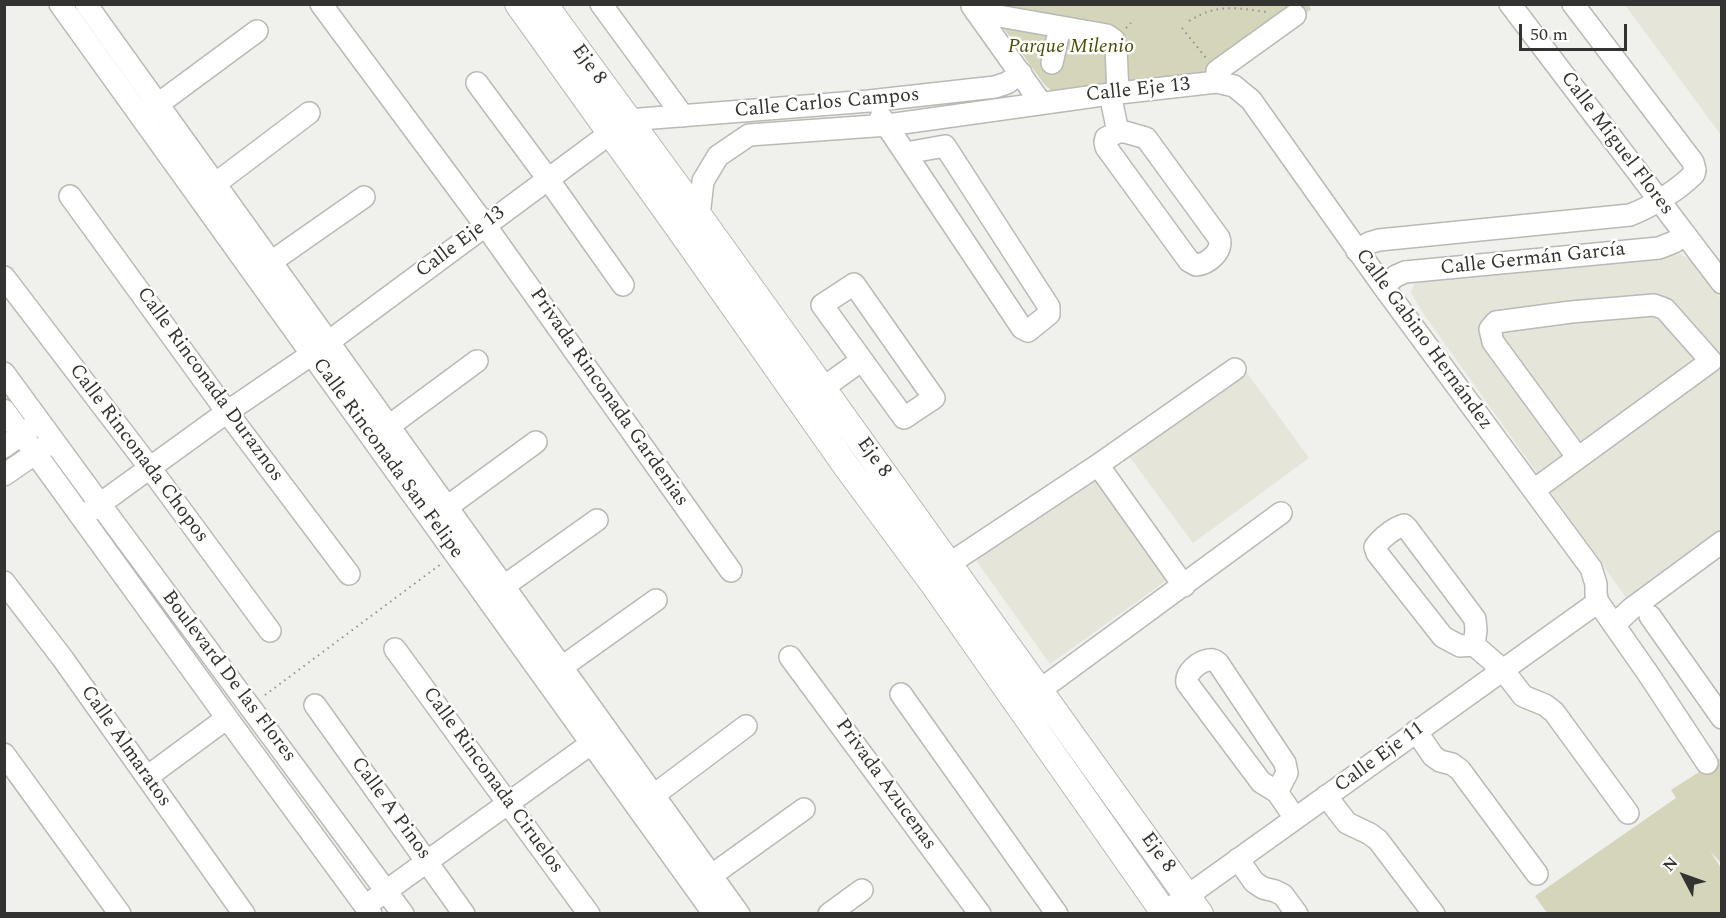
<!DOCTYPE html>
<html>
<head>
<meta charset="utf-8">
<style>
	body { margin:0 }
	#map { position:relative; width:1726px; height:918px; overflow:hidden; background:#f0f0ec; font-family:Spectral,serif }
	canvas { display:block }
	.frame { position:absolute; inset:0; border:6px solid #333331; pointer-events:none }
	.north { position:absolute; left:1654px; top:846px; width:60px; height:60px; -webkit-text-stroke:4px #fffffe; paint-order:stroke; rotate:311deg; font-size:16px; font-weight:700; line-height:24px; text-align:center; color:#333331 }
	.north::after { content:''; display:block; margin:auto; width:21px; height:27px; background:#333331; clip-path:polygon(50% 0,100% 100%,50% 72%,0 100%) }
	.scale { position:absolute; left:1519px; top:24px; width:108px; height:27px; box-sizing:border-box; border:3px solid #333331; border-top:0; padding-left:8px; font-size:18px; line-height:21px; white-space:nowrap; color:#333331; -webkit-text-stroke:4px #fffffe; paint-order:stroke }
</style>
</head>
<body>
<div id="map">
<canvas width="1726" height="918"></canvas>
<div class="frame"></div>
<div class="north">N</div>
<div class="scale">50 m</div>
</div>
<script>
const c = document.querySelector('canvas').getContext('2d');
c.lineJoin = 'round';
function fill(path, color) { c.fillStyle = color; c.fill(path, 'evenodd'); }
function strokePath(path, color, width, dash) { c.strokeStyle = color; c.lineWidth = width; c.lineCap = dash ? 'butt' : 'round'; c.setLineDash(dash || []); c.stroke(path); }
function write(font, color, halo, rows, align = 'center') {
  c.font = font + ' Spectral,serif'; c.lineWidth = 5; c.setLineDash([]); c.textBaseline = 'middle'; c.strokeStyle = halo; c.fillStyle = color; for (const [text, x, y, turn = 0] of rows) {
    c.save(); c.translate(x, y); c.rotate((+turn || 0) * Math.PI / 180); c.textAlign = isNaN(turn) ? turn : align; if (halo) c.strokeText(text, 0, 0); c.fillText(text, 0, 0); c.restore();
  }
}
fill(new Path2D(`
	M1625,5H1721V135Z
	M1680,254L1691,260L1721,299V531L1627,599L1425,316L1411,293L1414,284L1428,280Z
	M1245,370L1309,458L1193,543L1129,456Z
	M1095,473L1170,578L1050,664L975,559Z`), '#e5e5da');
fill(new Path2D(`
	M1308,4L1311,9L1302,17L1227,76L1054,93L1044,84L987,5Z
	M1721,758V863L1710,851L1721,868V913H1547L1535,896L1676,798L1671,790Z`), '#d4d5b9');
const minor = new Path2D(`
	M60,4L714,914
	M86,4L739,914
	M321,4L485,225L731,571
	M601,4L683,116
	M1510,4L1722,283
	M972,6L1041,103
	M976,12L1107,35L1114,40L1116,48L1118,93
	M1052,63L1060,27
	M1217,82V71L1295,15
	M477,83L548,179L623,285
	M1110,94L1118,132
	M146,113L257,31
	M881,117L1022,328L1028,331L1049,314V307L945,146L906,153
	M1118,132H1125L1146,138L1219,238C1224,251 1208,264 1196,265L1189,261L1106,147L1105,142L1106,138Z
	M215,184L309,113
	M70,196L227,412L349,574
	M692,222L699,216L703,181L718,156L749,135L888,125L1110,94L1217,82L1234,86L1251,100L1383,286L1591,568L1596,584V594L1598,602L1649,675L1707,763
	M1357,251L1369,243L1379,240L1630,215C1651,207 1678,190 1694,174L1695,170L1693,162L1573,4
	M271,262L364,197
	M4,277L150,468L270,631
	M854,284L934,398L904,418L822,305Z
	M1383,286L1396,276L1405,272L1659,248L1674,242L1685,234
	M4,373L100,504L403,914
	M823,388L862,360
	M4,410L227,718L371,914
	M389,426L477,361
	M4,447L32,427
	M1098,465L1235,369
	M4,475L46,446
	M1534,490L1711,361L1665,309L1654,305L1571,312L1496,322L1490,329L1493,342L1578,458
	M447,507L536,442
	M82,517L227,412L312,354L628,120L869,101L995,87L1007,83L1021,73
	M949,564L1098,465L1184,586
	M4,582L63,659L244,914
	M504,586L597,520
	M1650,616L1722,718
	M1614,625L1631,609L1722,542
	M1474,645L1476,630L1475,619L1407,528L1404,525C1394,528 1381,538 1375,547L1377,553L1443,637L1460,646L1474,645L1503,670L1523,696L1545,705L1554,712L1628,813
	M395,649L589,914
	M790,657L980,914
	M562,667L656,600
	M1040,690L1281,513
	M901,694L1057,914
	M315,705L464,914
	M1416,731L1433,756L1440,761L1452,764L1460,770L1537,874
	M4,754L120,914
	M147,777L227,718
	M1277,792L1287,773L1285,763L1218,663C1215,661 1214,659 1209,660C1199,661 1185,673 1187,683L1261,782L1277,792L1295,818
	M654,795L746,726
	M1326,796L1347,823L1370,834L1378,840L1434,914
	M1238,859L1254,882L1263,888L1275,891L1283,895L1297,914
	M712,875L804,809
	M375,899L603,735
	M829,914L862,890
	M1162,914L1598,602`);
const major = new Path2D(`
	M518,4L680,230L846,466L934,585L1165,914
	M544,4L699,216L1200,914`);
strokePath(minor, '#b9b9b5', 24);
strokePath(major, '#b9b9b5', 28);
strokePath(new Path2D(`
	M1119,4L1123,7
	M1221,4L1226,7
	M1189,21C1218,3 1235,8 1267,12
	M1126,28L1131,23
	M1182,28L1206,58
	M265,695L441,564`), '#92928f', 2, [1.5, 4.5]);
strokePath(minor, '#fff', 21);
strokePath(major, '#fff', 26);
write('italic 20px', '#4c4c05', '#fffffe', [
	["Parque Milenio",1071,48]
]);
write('20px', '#333331', '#fffffe', [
	["Eje 8",588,65,54],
	["Calle Eje 13",1138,91,-6],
	["Calle Carlos Campos",827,104,-5],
	["Calle Miguel Flores",1616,144,53],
	["Calle Eje 13",461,243,-37],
	["Calle Germán García",1533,260,-6],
	["Calle Gabino Hernández",1423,340,54],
	["Calle Rinconada Duraznos",209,385,54],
	["Privada Rinconada Gardenias",608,398,55],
	["Calle Rinconada Chopos",138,454,53],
	["Eje 8",873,458,54],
	["Calle Rinconada San Felipe",387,459,54],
	["Boulevard De las Flores",228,677,53],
	["Calle Almaratos",125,747,55],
	["Calle Eje 11",1380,758,-36],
	["Calle Rinconada Ciruelos",492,781,54],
	["Privada Azucenas",885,785,54],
	["Calle A Pinos",390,809,54],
	["Eje 8",1157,853,54]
]);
</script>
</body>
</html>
